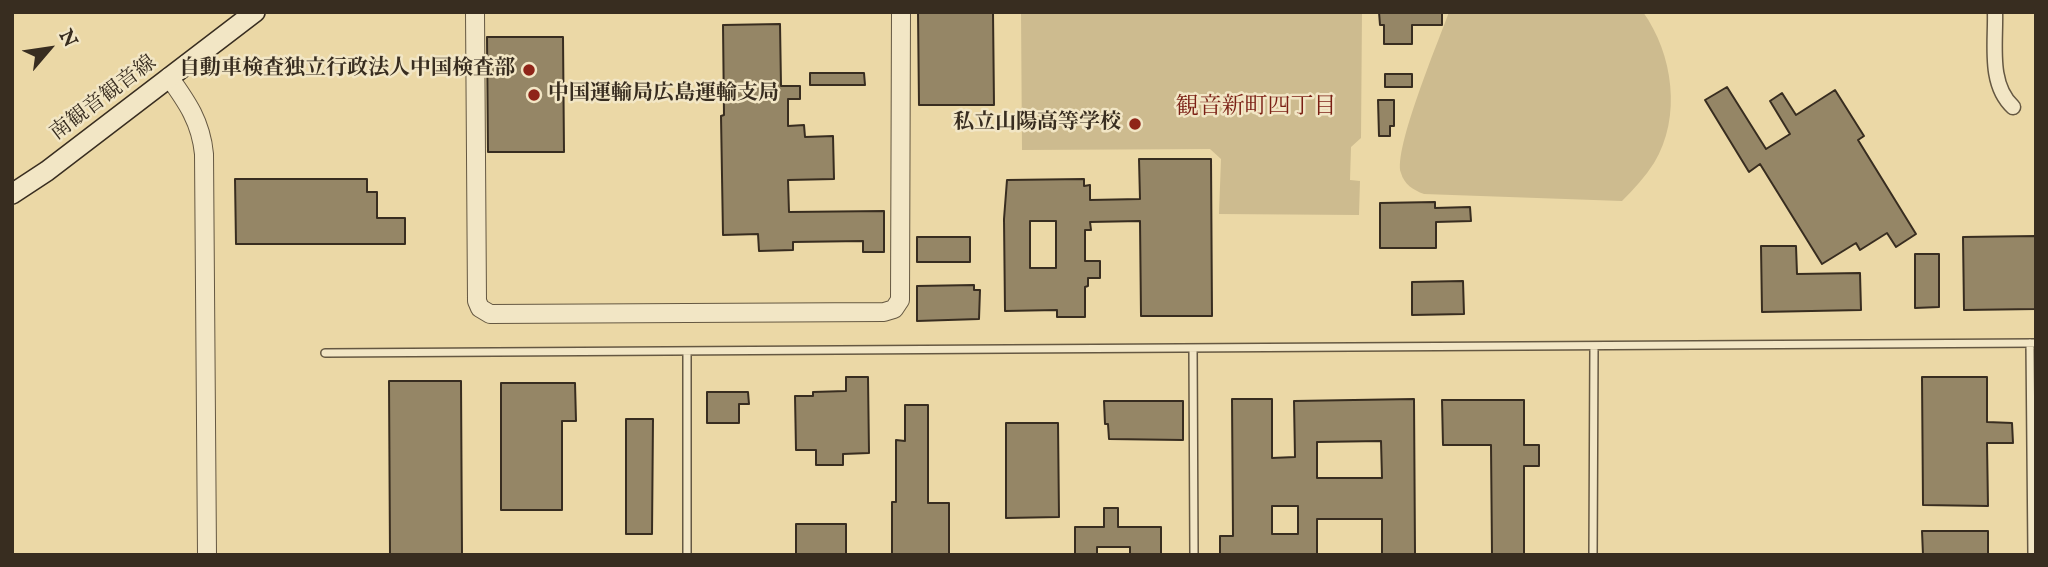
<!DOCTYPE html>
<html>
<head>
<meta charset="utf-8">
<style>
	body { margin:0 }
	#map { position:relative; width:2048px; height:567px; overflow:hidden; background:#ebd8a6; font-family:"IM FELL English",serif }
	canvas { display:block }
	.frame { position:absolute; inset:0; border:14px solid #382d20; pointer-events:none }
	.north { position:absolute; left:14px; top:14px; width:70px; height:70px; -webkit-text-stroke:5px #f2e6c5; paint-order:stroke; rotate:61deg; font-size:19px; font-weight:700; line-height:28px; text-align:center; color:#382d20 }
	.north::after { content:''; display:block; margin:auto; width:24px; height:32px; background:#382d20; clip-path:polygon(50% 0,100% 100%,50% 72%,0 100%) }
</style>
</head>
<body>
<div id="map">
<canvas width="2048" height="567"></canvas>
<div class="frame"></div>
<div class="north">N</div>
</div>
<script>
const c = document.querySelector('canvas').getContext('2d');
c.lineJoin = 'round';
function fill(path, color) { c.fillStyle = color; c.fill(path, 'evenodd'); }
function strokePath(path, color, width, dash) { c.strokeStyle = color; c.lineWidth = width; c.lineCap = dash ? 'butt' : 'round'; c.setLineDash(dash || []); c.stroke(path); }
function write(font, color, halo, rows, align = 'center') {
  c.font = font + ' "IM FELL English","Noto Serif JP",serif'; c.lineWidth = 5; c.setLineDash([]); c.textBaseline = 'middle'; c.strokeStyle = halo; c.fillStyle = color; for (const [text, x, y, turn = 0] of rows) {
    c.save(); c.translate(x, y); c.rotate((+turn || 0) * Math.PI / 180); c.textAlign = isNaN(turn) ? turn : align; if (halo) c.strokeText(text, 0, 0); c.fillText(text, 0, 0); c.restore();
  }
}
fill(new Path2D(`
	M1021,12H1362L1361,138L1351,147L1350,180L1360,181L1359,215L1219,214L1221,159L1210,149L1022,150Z
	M1449,12H1643C1673,54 1682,117 1654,163C1645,177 1634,189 1622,201L1424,194C1413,190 1404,184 1401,173C1393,150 1439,40 1449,12Z`), '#cdbb8f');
const building = new Path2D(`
	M918,12H993L994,105H919Z
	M1379,12H1442V25H1412V44H1384V25H1380Z
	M780,24L781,86H800V99H788V126L804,125L805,137L833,136L834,179L788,180L789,212L884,211V252H863V241L793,242V250L759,251L758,234L723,235L721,116L724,115L723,25Z
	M487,37H563L564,152H488Z
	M810,73H864L865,85H810Z
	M1385,74H1412V87H1385Z
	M1727,87L1766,149L1790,134L1770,101L1782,93L1796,115L1835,90L1864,136L1858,140L1916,234L1896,247L1887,233L1860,250L1856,243L1822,264L1760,164L1749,172L1705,100Z
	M1378,100H1394V126H1390V136H1379Z
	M1139,159H1211L1212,316H1141L1140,221L1090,222L1091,230H1085V261H1100V278H1088V286L1085,287V317H1057V310L1005,311L1004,219L1007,180L1084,179V186L1090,185V200L1140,199ZM1030,221H1056V268H1030Z
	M235,179H367V192H377V218H405V244H236Z
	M1435,202V208L1470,207L1471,221L1436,222V248H1380V203Z
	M2036,236V309L1964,310L1963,237Z
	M917,237H970V262H917Z
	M1761,246H1796L1797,274L1860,273L1861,310L1762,312Z
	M1915,254H1939V307L1915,308Z
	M1463,281L1464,314L1412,315V282Z
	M974,285V290H980L979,319L917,321V286Z
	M846,377H868L869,453L843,454V465H816V450H796L795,396H813V392L846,391Z
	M1922,377H1987V422L2012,423L2013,443H1987L1988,506L1923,505Z
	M389,381H461L462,555H390Z
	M501,383H575L576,421H562V510H501Z
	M707,392H748L749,404H739V423H707Z
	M1232,399H1272V458L1295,457L1294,401L1414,399L1415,555H1382V519H1317V555H1220V536H1233ZM1381,441L1382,478H1317V442ZM1272,506H1298V534H1272Z
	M1442,400H1524V445H1539V466H1524V555H1492L1491,445H1443Z
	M1104,401H1183V440L1109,439L1108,424H1105Z
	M905,405H928V503H949V555H892V502H896V440L905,441Z
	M626,419H653L652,534H626Z
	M1006,423H1058L1059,517L1006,518Z
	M1104,508H1118V527H1161V555H1130V547H1097V555H1075V527H1104Z
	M796,524H846V555H796Z
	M1922,531H1988V555H1923Z`);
fill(building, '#958666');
strokePath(building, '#382d20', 2);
const service = new Path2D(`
	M2030,343L2032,555
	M1193,348L1194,555
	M687,351V555
	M325,353L2036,343
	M1593,555L1594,346`);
const minor = new Path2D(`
	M1995,12C1996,43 1988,84 2013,107`);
const tertiary = new Path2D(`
	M475,12L477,301L480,308L490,314L884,312L894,309L900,300L901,12
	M169,77C187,102 201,122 204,154L207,555`);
const secondary = new Path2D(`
	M12,194L47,171L255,12`);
strokePath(service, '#655842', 10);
strokePath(minor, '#655842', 17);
strokePath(tertiary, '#655842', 20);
strokePath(secondary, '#382d20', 22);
strokePath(service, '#f2e6c5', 7);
strokePath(minor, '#f2e6c5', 14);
strokePath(tertiary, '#f2e6c5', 18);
strokePath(secondary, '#f2e6c5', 19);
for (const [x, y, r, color] of [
	[529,70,7,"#8f2418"],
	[534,95,7,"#8f2418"],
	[1135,124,7,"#8f2418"]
]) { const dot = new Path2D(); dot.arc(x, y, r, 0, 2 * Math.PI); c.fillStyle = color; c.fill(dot); strokePath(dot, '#f2e6c5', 2.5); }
write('bold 21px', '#382d20', '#f2e6c5', [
	["自動車検査独立行政法人中国検査部",515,70],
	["中国運輸局広島運輸支局",548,95,"left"],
	["私立山陽高等学校",1121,124]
], 'right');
write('21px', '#382d20', '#f2e6c5', [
	["南観音観音線",104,99,-37]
]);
write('23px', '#7a1f14', '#f2e6c5', [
	["観音新町四丁目",1256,108]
]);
</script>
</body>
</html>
